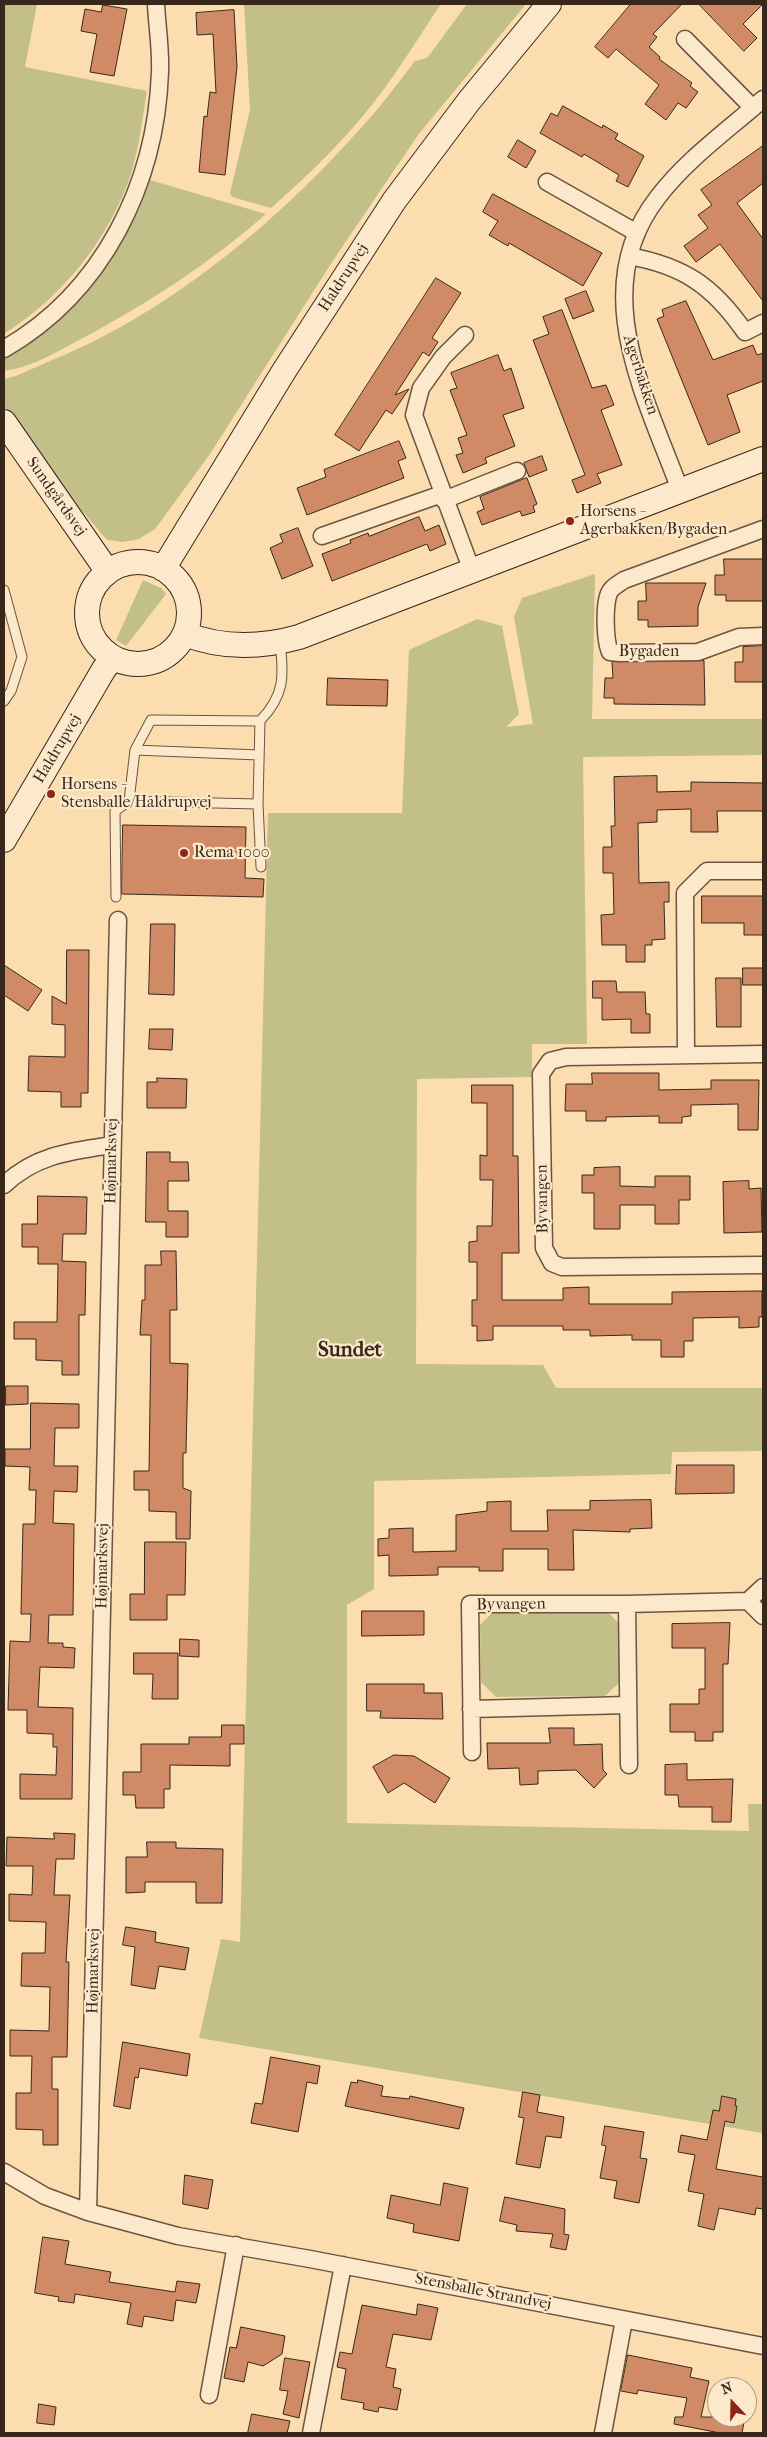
<!DOCTYPE html>
<html>
<head>
<meta charset="utf-8">
<style>
	body { margin:0 }
	#map { position:relative; width:767px; height:2437px; overflow:hidden; background:#fbddaf; font-family:"IM FELL French Canon",serif }
	canvas { display:block }
	.frame { position:absolute; inset:0; border:5px solid #38281c; pointer-events:none }
	.north { position:absolute; left:707px; top:2377px; width:50px; height:50px; box-sizing:border-box; background:#fce9cb; border:1px solid #ae9c85; border-radius:50%; rotate:339deg; font-size:14px; font-weight:700; line-height:20px; text-align:center; color:#38281c }
	.north::after { content:''; display:block; margin:auto; width:18px; height:22px; background:#8f2418; clip-path:polygon(50% 0,100% 100%,50% 72%,0 100%) }
</style>
</head>
<body>
<div id="map">
<canvas width="767" height="2437"></canvas>
<div class="frame"></div>
<div class="north">N</div>
</div>
<script>
const c = document.querySelector('canvas').getContext('2d');
c.lineJoin = 'round';
function fill(path, color) { c.fillStyle = color; c.fill(path, 'evenodd'); }
function strokePath(path, color, width, dash) { c.strokeStyle = color; c.lineWidth = width; c.lineCap = dash ? 'butt' : 'round'; c.setLineDash(dash || []); c.stroke(path); }
function write(font, color, halo, rows, align = 'center') {
  c.font = font + ' "IM FELL French Canon",serif'; c.lineWidth = 4.5; c.setLineDash([]); c.textBaseline = 'middle'; c.strokeStyle = halo; c.fillStyle = color; for (const [text, x, y, turn = 0] of rows) {
    c.save(); c.translate(x, y); c.rotate((+turn || 0) * Math.PI / 180); c.textAlign = isNaN(turn) ? turn : align; if (halo) c.strokeText(text, 0, 0); c.fillText(text, 0, 0); c.restore();
  }
}
fill(new Path2D(`
	M4,4H37L25,67L147,91C141,126 138,162 123,195C99,251 56,301 4,334Z
	M244,4H441C422,32 404,62 384,89C352,133 312,172 271,208L232,197L230,193L250,110Z
	M467,4H526L418,135L332,262L210,454L155,529L139,539L123,542L107,540L57,482L4,406V379L16,376C49,361 83,348 115,330C208,279 290,207 360,129C380,108 397,84 415,61L427,58Z
	M150,180L266,214C209,264 147,304 81,339C57,352 30,368 4,371V359C15,348 30,342 42,332C91,292 128,240 150,180Z
	M595,574L592,719H763V755L583,757L587,1044H532V1077L417,1079L416,1364L543,1365L556,1388H763V1451L672,1452L671,1474L374,1481V1589L347,1605V1823L749,1831L748,1804H763V2133L199,2038L221,1939L240,1942L268,813H402L409,650L477,619L502,626L519,714L506,727L533,724L514,617L522,598Z
	M143,580L161,588L166,594L126,646L116,640Z
	M603,1608L619,1623L620,1682L605,1696L496,1697L481,1682L480,1625L495,1610Z`), '#c2c088');
const building = new Path2D(`
	M631,4H682L653,34L657,37L649,47L660,57L659,59L692,83L690,86L698,92L686,108L678,103L666,120L645,104L659,85L616,49L608,58L595,47Z
	M699,4H763L743,24L757,38L744,51Z
	M103,5L127,9L114,76L90,72L97,34L81,31L85,9L101,12Z
	M234,10L237,67L225,175L199,172L204,116L207,117L210,92L216,93L213,34L197,35L196,13Z
	M563,106L602,128L603,125L618,134L615,139L644,156L628,187L616,181L619,175L584,154L582,157L540,133L551,113L557,116Z
	M518,140L536,151L526,168L508,157Z
	M763,146V183L737,203L763,239V301L720,244L696,262L684,246L708,228L698,215L712,205L701,190Z
	M493,194L602,253L583,286L509,243L508,246L489,235L498,221L483,212Z
	M436,278L461,293L432,338L438,342L429,356L423,352L395,395L409,389L392,414L386,410L359,451L335,435Z
	M586,291L594,311L573,319L565,299Z
	M686,301L713,360L753,345L757,355L763,353V381L727,395L740,432L708,445L657,319L664,316L662,310Z
	M562,310L592,388L606,385L614,405L601,410L622,465L597,474L601,483L577,493L572,480L585,475L533,340L549,334L543,317Z
	M498,355L504,371L511,368L524,408L503,415L515,446L485,458L487,463L463,473L456,455L463,453L458,438L467,435L450,390L457,388L451,373Z
	M399,441L406,458L398,461L404,478L307,515L297,488L326,477L324,470Z
	M542,456L547,470L529,477L524,463Z
	M527,478L537,504L533,506L535,512L522,516L520,511L482,525L477,512L484,509L480,497Z
	M419,517L425,531L439,525L446,544L430,551L427,544L332,581L322,554L351,543L350,540L368,533L369,536Z
	M298,528L313,566L282,579L270,548L283,542L280,535Z
	M724,559H763V601H726V595H715V575H724Z
	M646,583H706L698,607V626L648,627V620H638V601H646Z
	M763,646V682H735V662H743V647Z
	M704,661L705,705L614,704V698H604L605,678H613L612,662Z
	M328,678L388,680L387,706L327,705Z
	M657,776V792L691,791V782L763,783V811H717L718,832H691V809L657,810V822L638,823L639,883L669,882V902H664L665,939L652,940V945H645V962H626V945H602L601,915L614,914L613,873H603V847H612L611,826H615L614,777Z
	M123,825L246,827L245,878L264,879L263,897L122,894Z
	M702,896H763V935H744V923H702Z
	M151,924H175L174,995L149,994Z
	M67,950H89L88,1093H81V1107H61V1092L28,1091L29,1056L65,1057V1025L52,1024V996L66,1004Z
	M4,965L42,990L28,1011L4,995Z
	M743,968H763V985H743Z
	M716,978H741V1027H717Z
	M593,981H616L617,992H645L646,1014H650V1033H631V1019L602,1020V998H593Z
	M150,1029H173L172,1050L149,1049Z
	M592,1073H659V1090L711,1089V1080H759L758,1130H738V1104L691,1105V1116L682,1117V1123H659V1116L606,1117V1121H586V1111H565L566,1084H592Z
	M157,1078L187,1079L186,1108H147V1082H157Z
	M472,1085H513V1156H518L519,1253H502V1300H563V1288L589,1287V1304H672V1292L762,1291V1317H759V1327L739,1328V1317L693,1318V1341H684V1357H661V1340H632V1335L590,1336V1330H563V1326H493V1340L477,1341V1326H472V1300H477V1262H469V1242L477,1241V1226H492L493,1180H480V1155L487,1156V1103H472Z
	M147,1152H170V1162H188L189,1181H168V1211H188V1237H166V1222H146Z
	M620,1167V1186L655,1187V1176H690V1200H679V1224H655V1205H620V1229H594V1193H582V1175H594V1168Z
	M749,1181V1189L761,1188L762,1232L724,1233L723,1182Z
	M38,1196L87,1197L86,1234H63L62,1261L86,1262L85,1315H79V1375H62V1361L36,1360V1339H14V1322H57L58,1264H38V1247H22V1224H37Z
	M161,1251H176L177,1310H170V1363L188,1364L186,1453H183V1488L191,1491L190,1539H176V1512L149,1511V1490H134V1471H149L151,1335H140L142,1300H145V1265H161Z
	M6,1386H28V1404L6,1405Z
	M31,1403L79,1404V1428H55L54,1466H78L77,1492L54,1491L53,1523L74,1524L73,1615H49L48,1643H63V1647L75,1648L74,1668L40,1667L38,1707L73,1708L72,1799H20V1774L56,1775L57,1747H53V1734L27,1733V1710H8L10,1641L30,1642L31,1614H21L23,1524H35L36,1490H29L30,1467L5,1466V1449H30Z
	M677,1465H734V1493L676,1494Z
	M651,1500L652,1528L630,1529V1532L573,1530L574,1570H548V1549H503V1571H479V1567H438V1575L389,1576V1555L378,1556V1539L389,1538V1529L413,1528V1552L456,1551V1515L487,1511V1502L511,1501V1531H548L547,1510H590V1501Z
	M145,1542H186L185,1595H167V1620H130V1594H144Z
	M362,1611H424V1635L362,1636Z
	M730,1623L728,1664H723V1732H713V1741H695V1732H670V1704H699V1689H705V1648H672V1624Z
	M180,1639L199,1640V1657L180,1656Z
	M134,1653H178V1699H152L153,1674H134Z
	M367,1684H424V1693H442L443,1719L380,1718L381,1711H367Z
	M222,1725H244V1744H230V1766L170,1765V1789H164V1808H136L135,1795H123V1772H141V1744H189V1737H221Z
	M549,1728H574V1745L602,1744L603,1770L607,1774L594,1788L576,1770L538,1771V1784L520,1785L519,1768L488,1769L487,1743H550Z
	M394,1755L414,1756L450,1778L435,1803L404,1783L388,1793L373,1767Z
	M687,1764V1780L733,1779L731,1822H712V1807H679L678,1795H665V1765Z
	M54,1833L75,1834L74,1859H56L54,1895H70L66,1962H69L67,2057H52V2089H58V2145H43V2130L16,2129V2093H31L32,2056H10V2030L49,2031L50,1987L21,1986L22,1953H45L46,1922L9,1921V1894L32,1895L33,1866H6L7,1837L54,1839Z
	M147,1842H176V1848L223,1849L222,1903H196V1882H145V1892L126,1893V1857H147Z
	M126,1927L156,1932L155,1942L189,1948L185,1970L159,1966L155,1989L131,1985L135,1947L123,1945Z
	M123,2042L190,2054L187,2076L140,2068L138,2078L135,2077L130,2109L114,2106Z
	M271,2057L320,2066L317,2084L307,2082L298,2132L251,2123L255,2103L262,2104Z
	M358,2080L383,2086L381,2096L409,2099L410,2096L464,2108L459,2129L345,2106L351,2082L357,2083Z
	M523,2092L540,2095L537,2112L564,2117L561,2138L546,2136L540,2168L516,2164L524,2118L519,2117Z
	M722,2096L736,2099L735,2106H737L734,2123L725,2121L716,2169L763,2177V2209L756,2208L755,2215L719,2208L714,2230L698,2226L704,2194L688,2191L695,2155L678,2152L681,2135L707,2140L713,2110L719,2111Z
	M605,2126L644,2132L640,2158L647,2159L639,2203L614,2198L617,2181L600,2178L606,2146L602,2145Z
	M185,2175L213,2180L208,2209L183,2204Z
	M444,2183L468,2188L459,2241L413,2232L414,2224L387,2218L391,2195L440,2205Z
	M505,2197L565,2209L564,2234L569,2235L566,2250L550,2247L553,2234L516,2231L517,2225L500,2221Z
	M43,2237L69,2241L65,2264L111,2272L109,2282L175,2292L177,2281L200,2284L196,2303L176,2300L173,2321L144,2316L142,2327L127,2324L131,2303L75,2294L74,2303L58,2301L59,2297L35,2293Z
	M418,2304L438,2308L431,2340L393,2334L386,2367L396,2369L393,2387L401,2389L397,2410L379,2407L378,2412L363,2409L364,2403L341,2399L346,2369L337,2367L340,2352L352,2354L362,2305L416,2315Z
	M241,2327L285,2336L282,2354L263,2366L248,2362L244,2382L224,2378L230,2347L236,2348Z
	M628,2355L692,2368L690,2377L709,2381L701,2417H745L742,2433H720L674,2424L675,2417H683L687,2398L638,2390L637,2394L621,2391Z
	M285,2358L310,2362L299,2418L283,2414L288,2391L280,2390Z
	M39,2404L56,2407L54,2425L37,2423Z
	M252,2414L290,2421L287,2433H248Z`);
fill(building, '#d18a66');
strokePath(building, '#38281c', 1);
const lane = new Path2D(`
	M4,590L22,657L11,691L4,701
	M260,721L151,720L135,750L129,801L258,804L260,721C285,695 284,676 280,642
	M135,750L259,755
	M258,804L261,867
	M116,897L115,811L129,801`);
const street = new Path2D(`
	M685,39L753,108
	M547,182L637,233
	M629,256C684,266 713,286 745,332L763,323
	M465,335L443,357L421,388L414,415L472,571
	M4,349C103,292 156,184 160,72C161,49 157,26 156,4
	M680,490C646,397 586,289 658,197C687,159 728,130 763,99
	M444,500L517,471
	M763,529L624,580C620,583 614,586 611,590C603,599 605,641 610,652L620,653L698,652L739,637L763,636
	M322,536L442,494
	M686,1054L685,893L707,871H763
	M763,1054L566,1057L550,1061L541,1074L544,1248L552,1263L562,1267L763,1265
	M4,1185C35,1155 71,1151 112,1145
	M748,1601L763,1616
	M627,1604L629,1765
	M471,1709L628,1705
	M472,1752L470,1604H627L748,1601L763,1587
	M4,2172L45,2196L88,2212L178,2236L310,2259L763,2346
	M88,2212L118,920
	M209,2395L236,2245
	M311,2433L343,2265
	M603,2433L624,2320`);
const secondary = new Path2D(`
	M4,422L108,572
	M87 613a51 51 0 1 1 102 0a51 51 0 1 1-102 0Z
	M163,569L284,371L394,201L469,101L549,4
	M185,634C223,649 260,648 299,637L763,459
	M4,840L104,669L113,658`);
strokePath(lane, '#695541', 11);
strokePath(street, '#695541', 19);
strokePath(secondary, '#38281c', 26);
strokePath(lane, '#fce9cb', 9);
strokePath(street, '#fce9cb', 16);
strokePath(secondary, '#fce9cb', 24);
for (const [x, y, r, color] of [
	[570,521,5,"#8f2418"],
	[51,794,5,"#8f2418"],
	[184,853,5,"#8f2418"]
]) { const dot = new Path2D(); dot.arc(x, y, r, 0, 2 * Math.PI); c.fillStyle = color; c.fill(dot); strokePath(dot, '#fce9cb', 2); }
write('16px', '#38281c', '#fce9cb', [
	["Haldrupvej",344,278,-57],
	["Agerbakken",640,375,72],
	["Sundgårdsvej",56,497,55],
	["Bygaden",649,652],
	["Haldrupvej",58,749,-59],
	["Højmarksvej",112,1161,-89],
	["Byvangen",543,1199,-91],
	["Højmarksvej",103,1566,-89],
	["Byvangen",511,1605,-1],
	["Højmarksvej",94,1971,-89],
	["Stensballe Strandvej",483,2292,11]
]);
write('16px', '#38281c', '#fce9cb', [
	["Horsens -",580,512],
	["Agerbakken/Bygaden",580,530],
	["Horsens -",61,785],
	["Stensballe/Haldrupvej",61,803],
	["Rema 1000",194,853]
], 'left');
write('bold 21px', '#38281c', '#fce9cb', [
	["Sundet",350,1351]
]);
</script>
</body>
</html>
